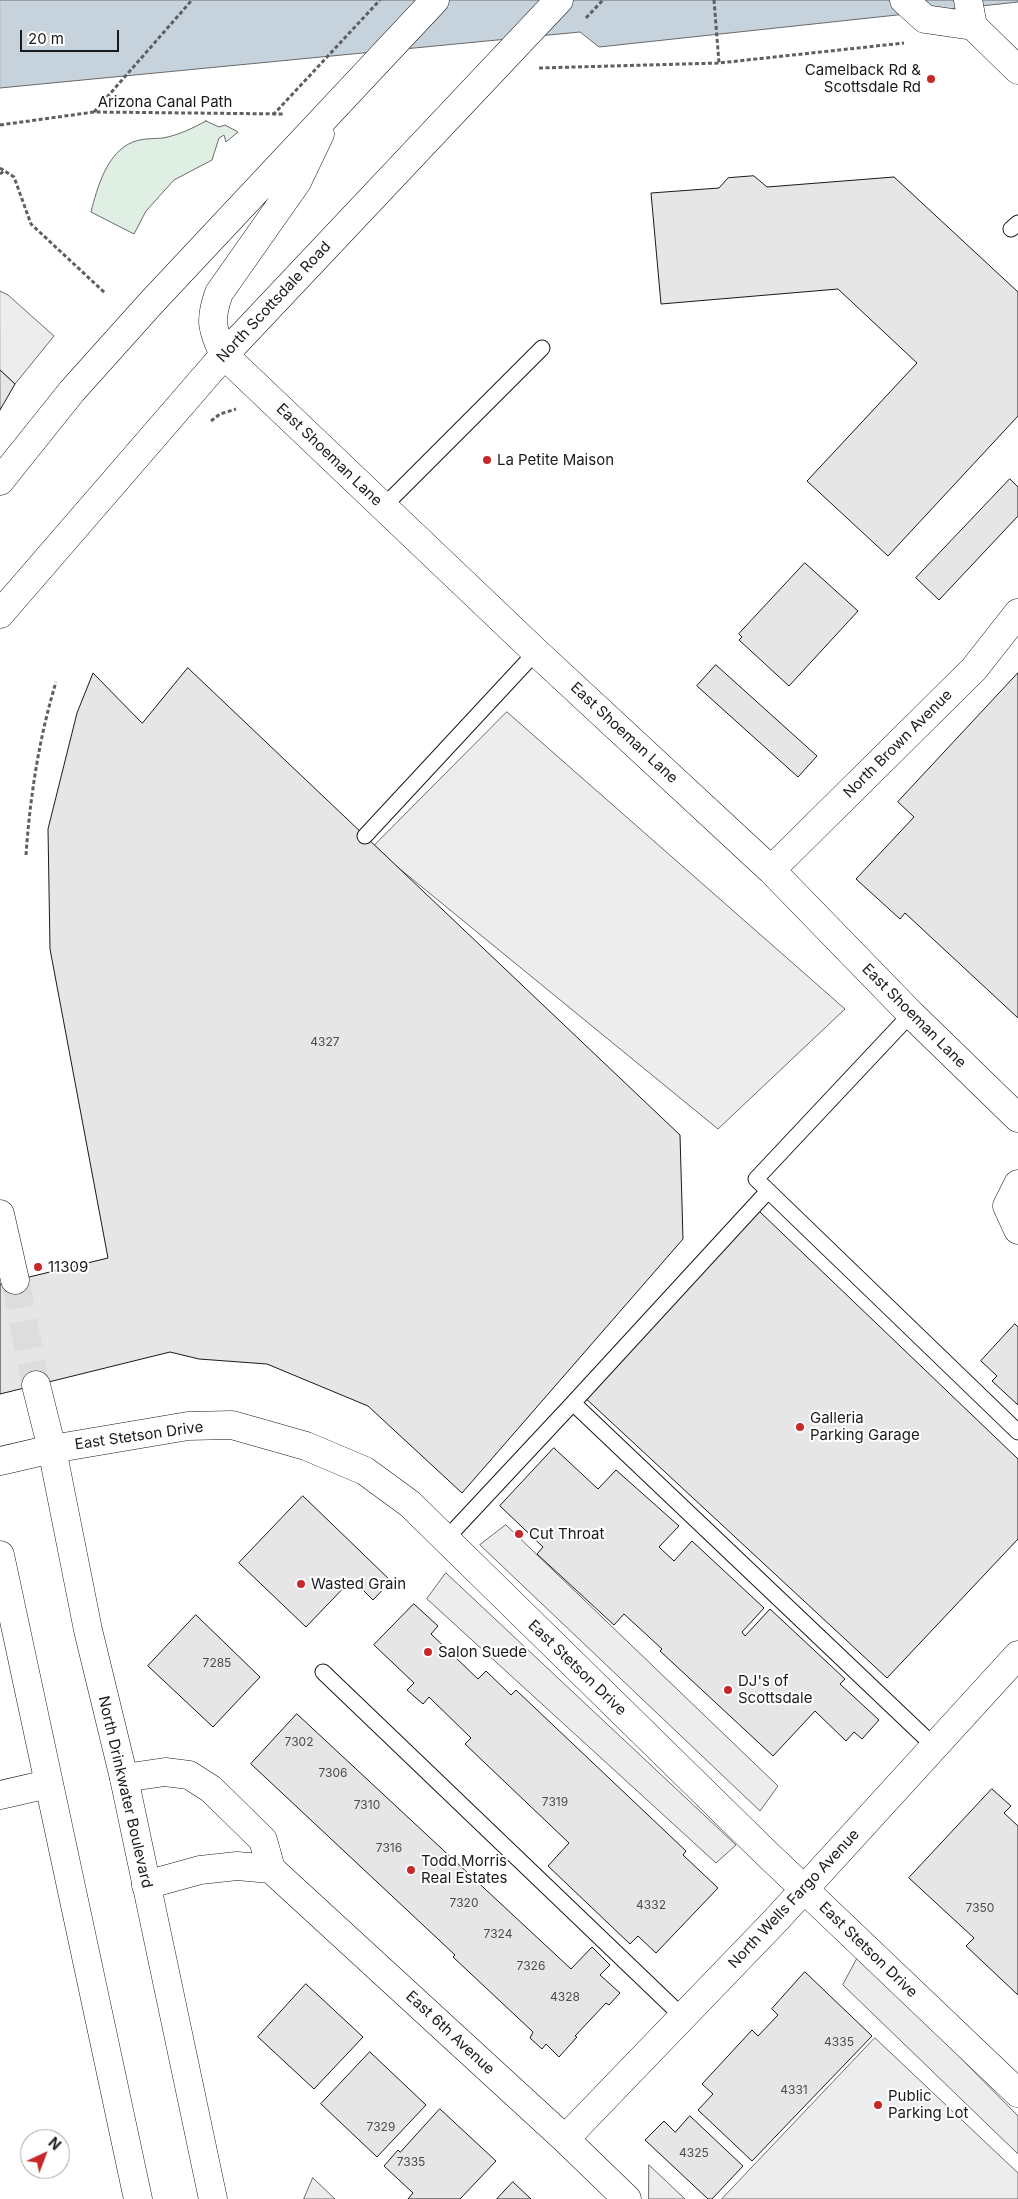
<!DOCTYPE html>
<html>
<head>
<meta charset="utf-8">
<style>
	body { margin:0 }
	#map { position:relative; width:1018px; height:2199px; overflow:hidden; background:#fff; font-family:Inter,sans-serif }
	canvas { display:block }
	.north { position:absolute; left:20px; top:2129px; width:50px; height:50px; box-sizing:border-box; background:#fff; border:1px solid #a3a3a3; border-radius:50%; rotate:43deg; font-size:14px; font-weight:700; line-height:20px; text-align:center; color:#1a1a1a }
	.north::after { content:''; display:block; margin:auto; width:18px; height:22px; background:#c62828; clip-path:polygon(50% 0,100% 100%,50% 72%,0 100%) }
	.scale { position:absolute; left:20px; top:30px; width:99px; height:22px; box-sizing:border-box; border:2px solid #1a1a1a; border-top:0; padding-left:6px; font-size:15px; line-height:18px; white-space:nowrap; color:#1a1a1a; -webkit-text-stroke:4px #fff; paint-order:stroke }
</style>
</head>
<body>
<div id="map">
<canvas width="1018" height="2199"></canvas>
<div class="north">N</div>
<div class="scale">20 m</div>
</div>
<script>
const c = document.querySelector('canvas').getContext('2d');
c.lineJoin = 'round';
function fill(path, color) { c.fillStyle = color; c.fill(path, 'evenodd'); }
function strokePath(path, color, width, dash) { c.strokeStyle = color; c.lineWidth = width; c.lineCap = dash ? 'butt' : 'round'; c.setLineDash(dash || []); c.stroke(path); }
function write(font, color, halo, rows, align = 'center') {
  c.font = font + ' Inter,sans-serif'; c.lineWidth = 4; c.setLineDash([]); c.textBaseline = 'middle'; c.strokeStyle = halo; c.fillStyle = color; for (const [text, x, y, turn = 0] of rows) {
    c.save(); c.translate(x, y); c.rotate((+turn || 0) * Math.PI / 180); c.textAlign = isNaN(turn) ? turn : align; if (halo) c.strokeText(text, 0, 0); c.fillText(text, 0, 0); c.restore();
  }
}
const green = new Path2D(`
	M206,121L219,127L225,125L238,132L226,142L224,135L219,138L212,160L174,180L146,211L134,234L91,212C97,188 107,152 133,142C143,138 153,139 163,138C179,135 193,128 206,121Z`);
fill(green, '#e0efe3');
strokePath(green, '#6a6a6a', 1);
const parking = new Path2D(`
	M0,291L8,295L54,336L15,384L0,370Z
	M507,712L845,1009L718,1129L373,847Z
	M506,1525L778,1786L760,1811L480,1545Z
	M446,1573L736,1845L716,1863L427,1599Z
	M859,1955L1018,2116V2154L843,1985Z
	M875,2038L1018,2173V2199H722Z
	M649,2165L685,2199H649Z
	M313,2178L335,2199H304Z`);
fill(parking, '#ededed');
strokePath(parking, '#6a6a6a', 1);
const water = new Path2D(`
	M0,0H1018V2L599,47L580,32L0,88Z`);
fill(water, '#c6d2dc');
strokePath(water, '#6a6a6a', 1);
const building = new Path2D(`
	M754,176L767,187L894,177L1018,292V416L888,556L807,481L917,363L838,289L661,304L651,193L719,188L728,178Z
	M0,370L15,384L0,410Z
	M1010,479L1018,487V516L939,600L916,578Z
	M805,563L858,611L789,686L739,640L742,637L739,634Z
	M716,665L817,756L798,777L697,686Z
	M188,668L680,1135L683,1239L462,1493L368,1406L267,1364L199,1359L170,1352L0,1394V1284L108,1258L50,949L48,829L77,713L93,673L142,723Z
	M1018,673V1018L905,913L900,919L856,879L914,817L898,802Z
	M759,1211L1018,1459V1539L887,1678L582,1395Z
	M1015,1324L1018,1327V1405L992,1381L997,1376L981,1361Z
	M554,1448L598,1489L616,1470L679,1526L659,1547L674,1561L692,1541L764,1608L742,1632L745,1636L770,1609L845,1679L840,1684L879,1720L862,1739L854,1732L846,1741L815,1711L773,1756L660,1651L662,1649L624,1614L614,1625L537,1554L543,1547L500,1506Z
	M303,1496L391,1581L373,1600L352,1579L306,1627L239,1563Z
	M414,1604L438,1626L431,1634L478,1679L486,1671L511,1695L516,1690L686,1851L683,1855L718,1888L656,1953L638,1936L630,1944L548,1866L569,1843L465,1744L471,1738L429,1697L423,1704L407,1690L414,1683L374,1645Z
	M196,1615L260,1677L213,1727L148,1666Z
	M297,1714L571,1969L592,1947L610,1965L600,1975L620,1993L609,2005L606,2003L575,2036L577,2037L559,2057L546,2044L542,2049L530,2038L533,2032L453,1957L455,1955L251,1764Z
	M992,1789L1011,1806L1004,1813L1018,1826V1995L966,1946L974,1938L909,1878Z
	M805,1972L872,2036L752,2161L698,2110L713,2094L702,2084L752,2030L758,2036L778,2015L772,2009Z
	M306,1984L363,2037L314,2089L258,2037Z
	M370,2052L426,2105L377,2157L321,2104Z
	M440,2109L496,2161L460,2199H408L413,2193L384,2166L398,2150L400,2152Z
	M690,2116L743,2166L712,2199H708L645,2140L664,2121L675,2132Z
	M513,2182L531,2199H497Z`);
fill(building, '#e6e6e6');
strokePath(building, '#1a1a1a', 1);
strokePath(new Path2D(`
	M15,1280L36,1385`), '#ddd', 28, [28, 14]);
const lane = new Path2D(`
	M1011,229L1018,223
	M383,507L542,348
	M365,836L536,652
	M911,1014L756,1179L1018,1432
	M573,1403L768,1191
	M445,1540L573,1403L935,1747
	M323,1672L683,2017`);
const street = new Path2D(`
	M224,355L536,652L771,870L911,1014L1018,1118
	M771,870L974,669L1018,613
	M1018,1184L1007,1206L1018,1230
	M0,1461L52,1449L188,1426L232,1425L306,1446L365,1471L410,1504L763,1850L1018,2093
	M124,1778L165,1772L189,1775L211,1789L263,1840L271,1869L565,2139L627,2199
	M0,1795L48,1784
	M146,1885L200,1870L237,1866L271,1869
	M565,2139L776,1920L1018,1655`);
const primary = new Path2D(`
	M904,0L925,19L973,26L1018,70
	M968,0L973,26
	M224,355C212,328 209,321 219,293L297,182L320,134
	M0,481L72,391L151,303L435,0
	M0,614L224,355L559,0
	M0,1214L15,1280
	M36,1385L52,1449L88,1630L124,1778L213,2199
	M0,1555L138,2199`);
strokePath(lane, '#1a1a1a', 17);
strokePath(street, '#1a1a1a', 29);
strokePath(primary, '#1a1a1a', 29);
strokePath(new Path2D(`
	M714,0L719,63
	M586,18L603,0
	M539,68L719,63L904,43
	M94,112L192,0
	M273,115L380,0
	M0,125L94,112L284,114
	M0,168L14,177L31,224L105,293
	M0,174L4,171
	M211,421L220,414L236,409
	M26,855C30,797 39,738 56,682`), '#5f5f5f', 3, [4, 2.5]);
strokePath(lane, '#fff', 15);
strokePath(street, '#fff', 28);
strokePath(primary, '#fff', 28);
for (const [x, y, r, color] of [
	[931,79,5,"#c62828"],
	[487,460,5,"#c62828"],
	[38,1267,5,"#c62828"],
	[800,1427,5,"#c62828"],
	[519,1534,5,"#c62828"],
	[301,1584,5,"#c62828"],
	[428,1652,5,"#c62828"],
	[728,1690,5,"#c62828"],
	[411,1870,5,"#c62828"],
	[878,2105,5,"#c62828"]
]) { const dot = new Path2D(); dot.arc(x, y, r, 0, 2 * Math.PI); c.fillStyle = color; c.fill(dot); strokePath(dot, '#fff', 2); }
write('12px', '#4d4d4d', null, [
	["4327",325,1042],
	["7285",217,1663],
	["7302",299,1742],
	["7306",333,1773],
	["7319",555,1802],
	["7310",367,1805],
	["7316",389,1848],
	["7320",464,1903],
	["4332",651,1905],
	["7350",980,1908],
	["7324",498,1934],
	["7326",531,1966],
	["4328",565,1997],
	["4335",839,2042],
	["4331",794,2090],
	["7329",381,2127],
	["4325",694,2153],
	["7335",411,2162]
]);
write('15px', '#1a1a1a', '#fff', [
	["Camelback Rd &",921,70,"right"],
	["Scottsdale Rd",921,87,"right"],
	["La Petite Maison",497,460],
	["11309",48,1267],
	["Galleria",810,1418],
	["Parking Garage",810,1435],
	["Cut Throat",529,1534],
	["Wasted Grain",311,1584],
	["Salon Suede",438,1652],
	["DJ's of",738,1681],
	["Scottsdale",738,1698],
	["Todd Morris",421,1861],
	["Real Estates",421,1878],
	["Public",888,2096],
	["Parking Lot",888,2113]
], 'left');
write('15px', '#1a1a1a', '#fff', [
	["Arizona Canal Path",165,102],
	["North Scottsdale Road",274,302,-47],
	["East Shoeman Lane",329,455,44],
	["East Shoeman Lane",624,733,43],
	["North Brown Avenue",898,744,-45],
	["East Shoeman Lane",914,1016,45],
	["East Stetson Drive",139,1436,-8],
	["East Stetson Drive",577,1668,44],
	["North Drinkwater Boulevard",125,1792,77],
	["North Wells Fargo Avenue",794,1899,-47],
	["East Stetson Drive",868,1950,44],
	["East 6th Avenue",450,2033,43]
]);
</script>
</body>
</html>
